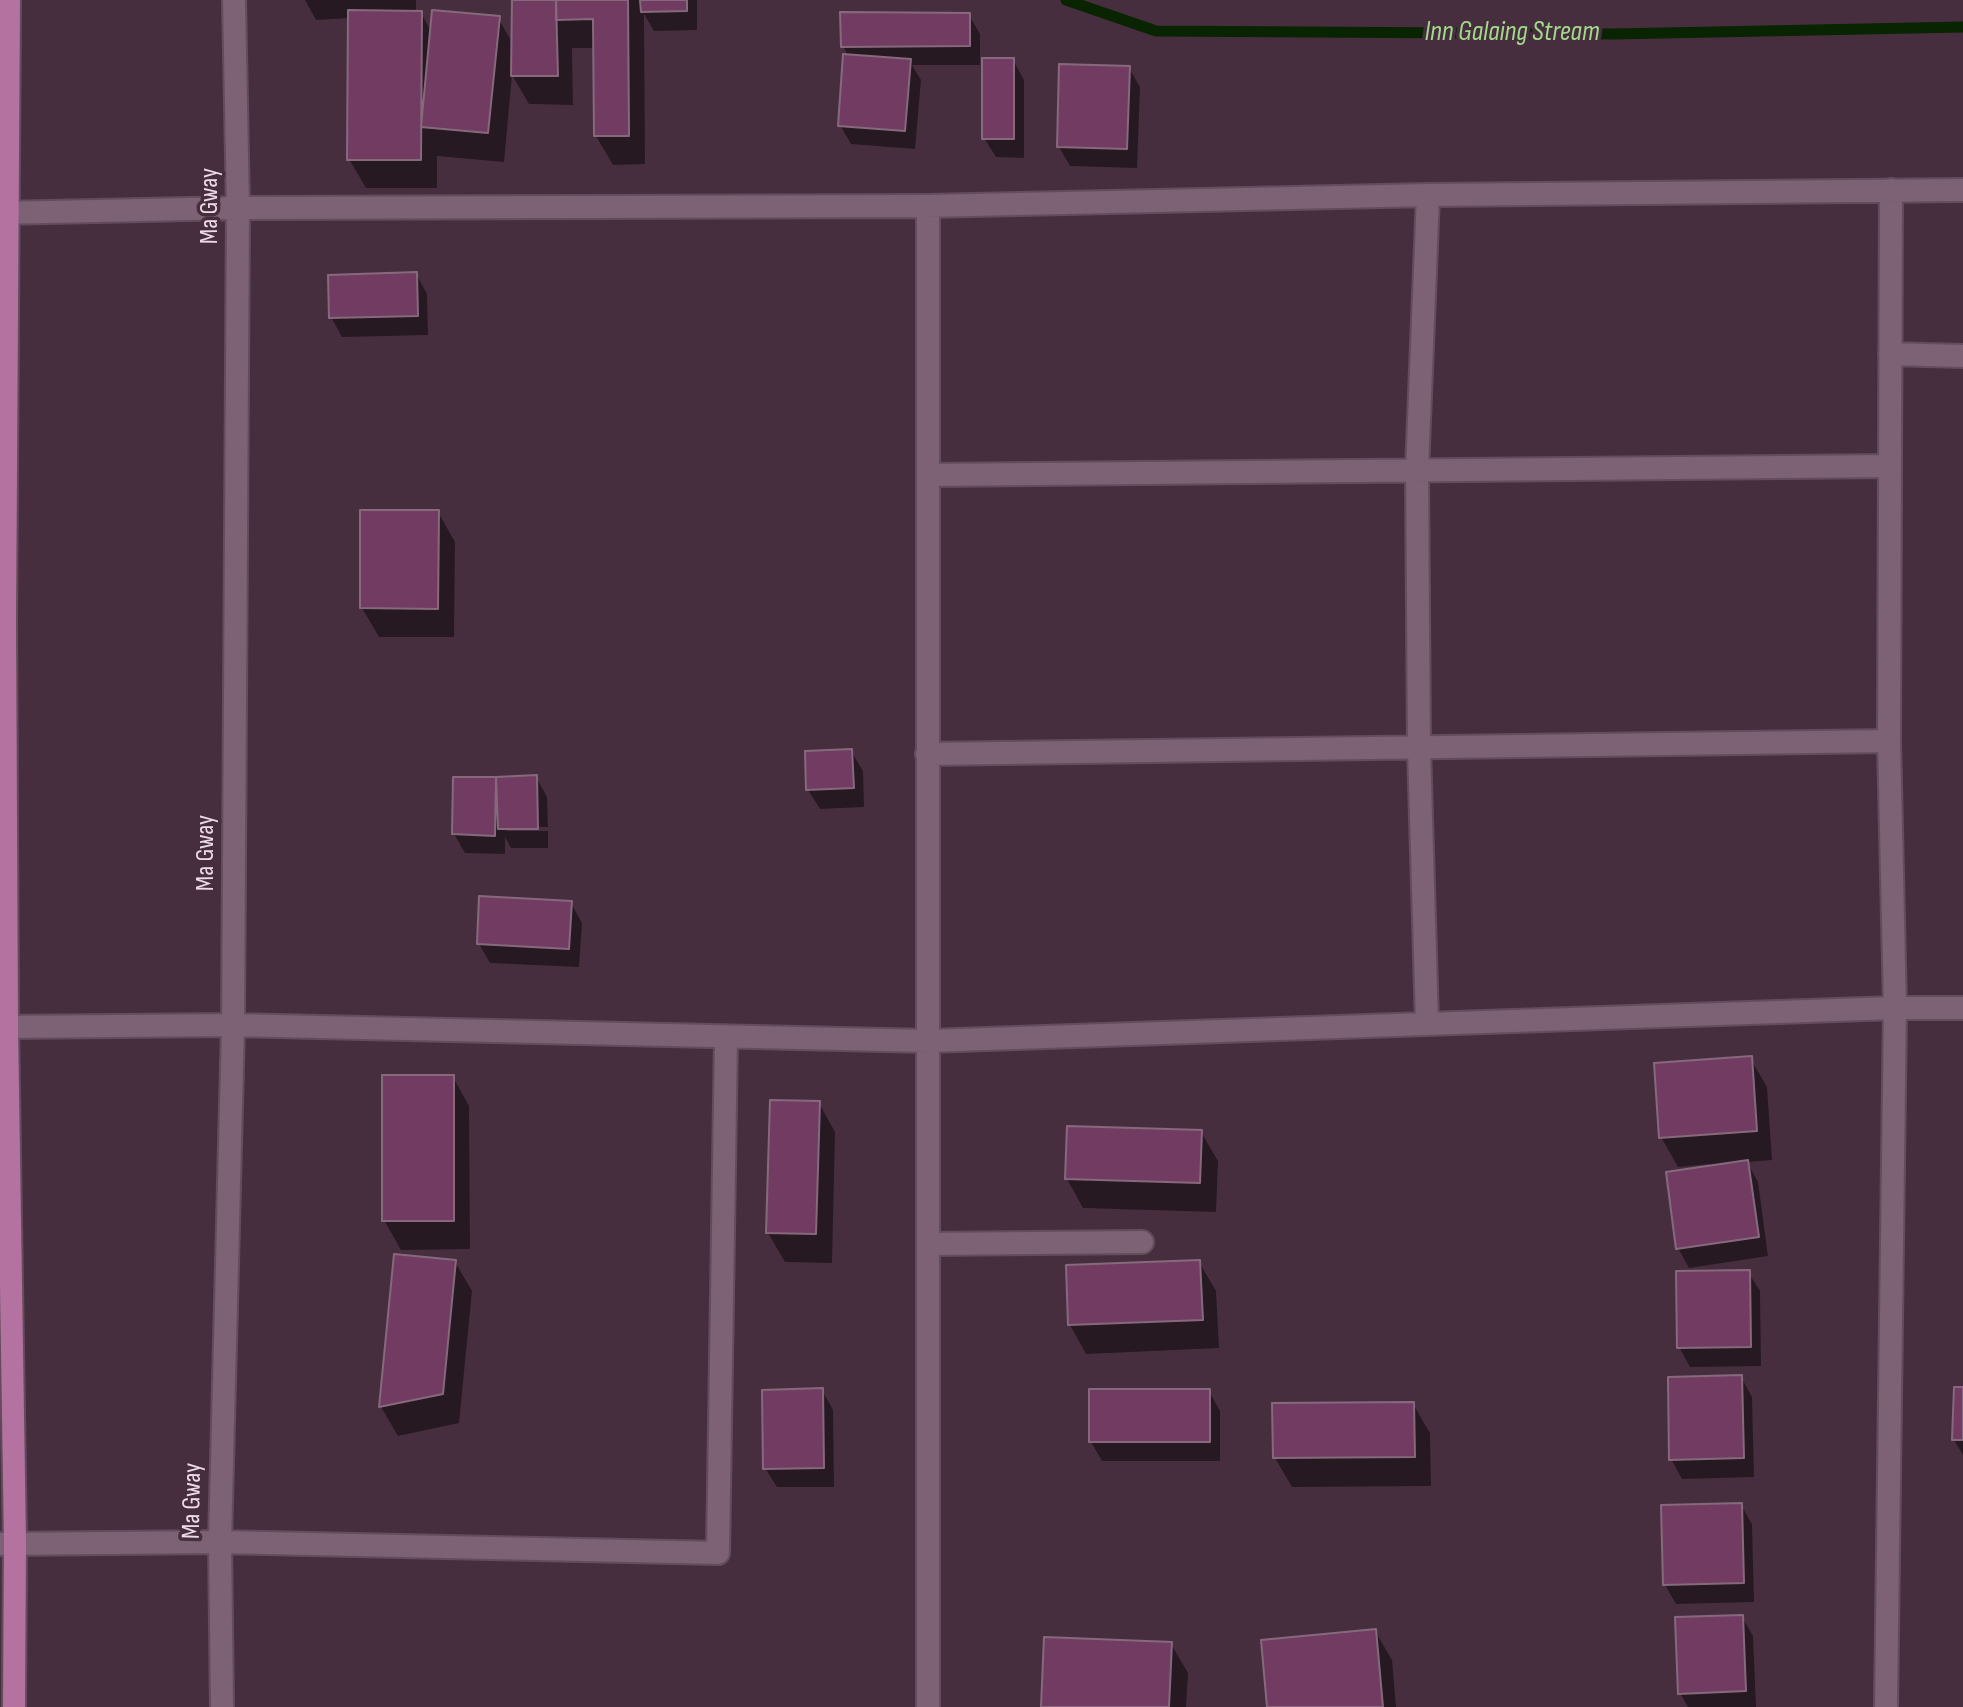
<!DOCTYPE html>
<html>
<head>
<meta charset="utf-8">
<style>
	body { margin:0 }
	canvas { display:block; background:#472e3f }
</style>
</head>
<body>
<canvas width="1963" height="1707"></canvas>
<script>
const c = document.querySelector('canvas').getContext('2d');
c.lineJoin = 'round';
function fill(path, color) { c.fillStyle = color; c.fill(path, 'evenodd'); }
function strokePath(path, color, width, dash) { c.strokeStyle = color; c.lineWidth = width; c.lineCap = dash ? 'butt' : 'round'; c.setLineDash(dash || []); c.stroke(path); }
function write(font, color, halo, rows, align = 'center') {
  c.font = font + ' "Sofia Sans Condensed",sans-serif'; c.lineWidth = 7; c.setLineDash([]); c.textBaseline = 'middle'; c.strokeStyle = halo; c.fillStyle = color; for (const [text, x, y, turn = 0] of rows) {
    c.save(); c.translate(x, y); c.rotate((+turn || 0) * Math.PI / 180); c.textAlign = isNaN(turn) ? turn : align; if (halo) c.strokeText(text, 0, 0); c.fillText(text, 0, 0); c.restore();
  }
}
fill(new Path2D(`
	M305,0H416V13H421L432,33L498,18L513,44L514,0H697V30L654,31L644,14L645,164L613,165L596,136L595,48H572L573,105L529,104L512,75L504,162L437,156V188H366L349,159L350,18L316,20Z
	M969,15L980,34V65H912L921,80L915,149L851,144L840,125L848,56L843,46Z
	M1013,60L1024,80V158L996,157L984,138Z
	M1129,68L1140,87L1137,168L1070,166L1059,147Z
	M416,274L427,294L428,335L342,337L331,317Z
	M438,512L455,542L454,637H379L362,608Z
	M851,751L863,771L864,807L820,809L808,790Z
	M536,777L547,797L548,827H506V831H548V848H511L505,837V854L465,853L454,834L455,779Z
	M571,903L582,923L579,967L490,963L479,944Z
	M1750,1058L1767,1087L1772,1160L1747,1162L1758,1182L1768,1256L1689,1268L1678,1248L1710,1168L1709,1164L1678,1167L1661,1137Z
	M453,1077L469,1106L470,1249L401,1250L384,1220Z
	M819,1103L835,1132L832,1263L785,1262L768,1233Z
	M1201,1132L1218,1161L1216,1212L1083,1208L1067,1179Z
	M396,1256L455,1262L472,1291L459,1423L398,1436L381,1407Z
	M1199,1262L1216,1291L1219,1348L1086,1354L1070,1325Z
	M1748,1272L1760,1291L1761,1366L1690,1367L1679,1347Z
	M1741,1377L1752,1397L1754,1477L1682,1479L1671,1459Z
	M1963,1389V1455L1954,1440Z
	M822,1390L833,1410L834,1487H777L765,1468Z
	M1209,1391L1220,1411V1461H1102L1091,1442Z
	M1413,1404L1430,1433L1431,1486L1292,1487L1275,1458Z
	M1741,1505L1752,1524L1754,1602L1676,1604L1665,1585Z
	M1742,1617L1753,1636L1756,1707H1688L1680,1693Z
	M1375,1631L1392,1660L1396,1707H1269Z
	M1171,1644L1188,1673L1186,1707H1043Z`), '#0007');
strokePath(new Path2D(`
	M1066,0L1156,31L1614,34L1963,27`), '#092400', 11);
const building = new Path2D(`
	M512,0H556L558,76H511Z
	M556,0H628L629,136H594L593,19L556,20Z
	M640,0H687V11L641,12Z
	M348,10L422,11L421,160H347Z
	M432,10L500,16L488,133L421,127Z
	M840,12L970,13V46L841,47Z
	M843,54L911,59L905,131L838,126Z
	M982,58H1014V139H982Z
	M1059,64L1130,66L1127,149L1057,147Z
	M417,272L418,316L329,318L328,275Z
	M360,510H439L438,609L360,608Z
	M852,749L854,788L806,790L805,751Z
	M537,775L538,829H498L496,777Z
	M453,777H496L495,836L452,834Z
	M479,896L572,901L569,949L477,944Z
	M1752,1056L1757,1131L1659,1138L1654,1063Z
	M382,1075H454V1221H382Z
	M770,1100L820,1101L816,1234L766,1233Z
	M1067,1126L1202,1130L1200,1183L1065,1179Z
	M1748,1160L1759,1237L1676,1249L1666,1172Z
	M394,1254L456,1260L443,1394L379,1407Z
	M1200,1260L1203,1320L1068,1325L1066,1265Z
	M1750,1270L1751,1347L1677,1348L1676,1271Z
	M1742,1375L1744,1458L1669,1460L1668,1377Z
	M1954,1387H1963V1440H1952Z
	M823,1388L824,1468L763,1469L762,1390Z
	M1089,1389H1210V1442H1089Z
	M1414,1402L1415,1457L1273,1458L1272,1403Z
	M1742,1503L1744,1583L1663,1585L1661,1505Z
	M1743,1615L1746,1691L1678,1694L1675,1617Z
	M1376,1629L1383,1707H1267L1261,1640Z
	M1044,1637L1172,1642L1169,1707H1041Z`);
fill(building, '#713b62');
strokePath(building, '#86697c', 2);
const minor = new Path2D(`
	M0,213L238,208L928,206L1428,195L1963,190
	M1890,354L1963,356
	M928,475L1890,466
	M927,754L1889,741
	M1427,1024L1419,748L1417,470L1428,195
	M0,1027L233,1025L928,1041L1895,1008H1963
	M928,1244L1142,1242
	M0,1544L220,1542L718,1553L726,1038
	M222,1707L220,1542L233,1025L238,208L234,0
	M928,1707V206
	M1886,1707L1895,1008L1889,741L1891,190`);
const primary = new Path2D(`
	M9,0L5,620L7,1027L15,1543L14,1707`);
strokePath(minor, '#634d5c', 26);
strokePath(primary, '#634d5c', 26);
strokePath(minor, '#7d6174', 22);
strokePath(primary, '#b472a0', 22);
write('26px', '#eddce7', '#472e3f', [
	["Ma Gway",210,206,-90],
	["Ma Gway",206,853,-90],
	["Ma Gway",193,1501,-89]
]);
write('italic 28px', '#a2da8a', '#472e3f', [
	["Inn Galaing Stream",1512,33]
]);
</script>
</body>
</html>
